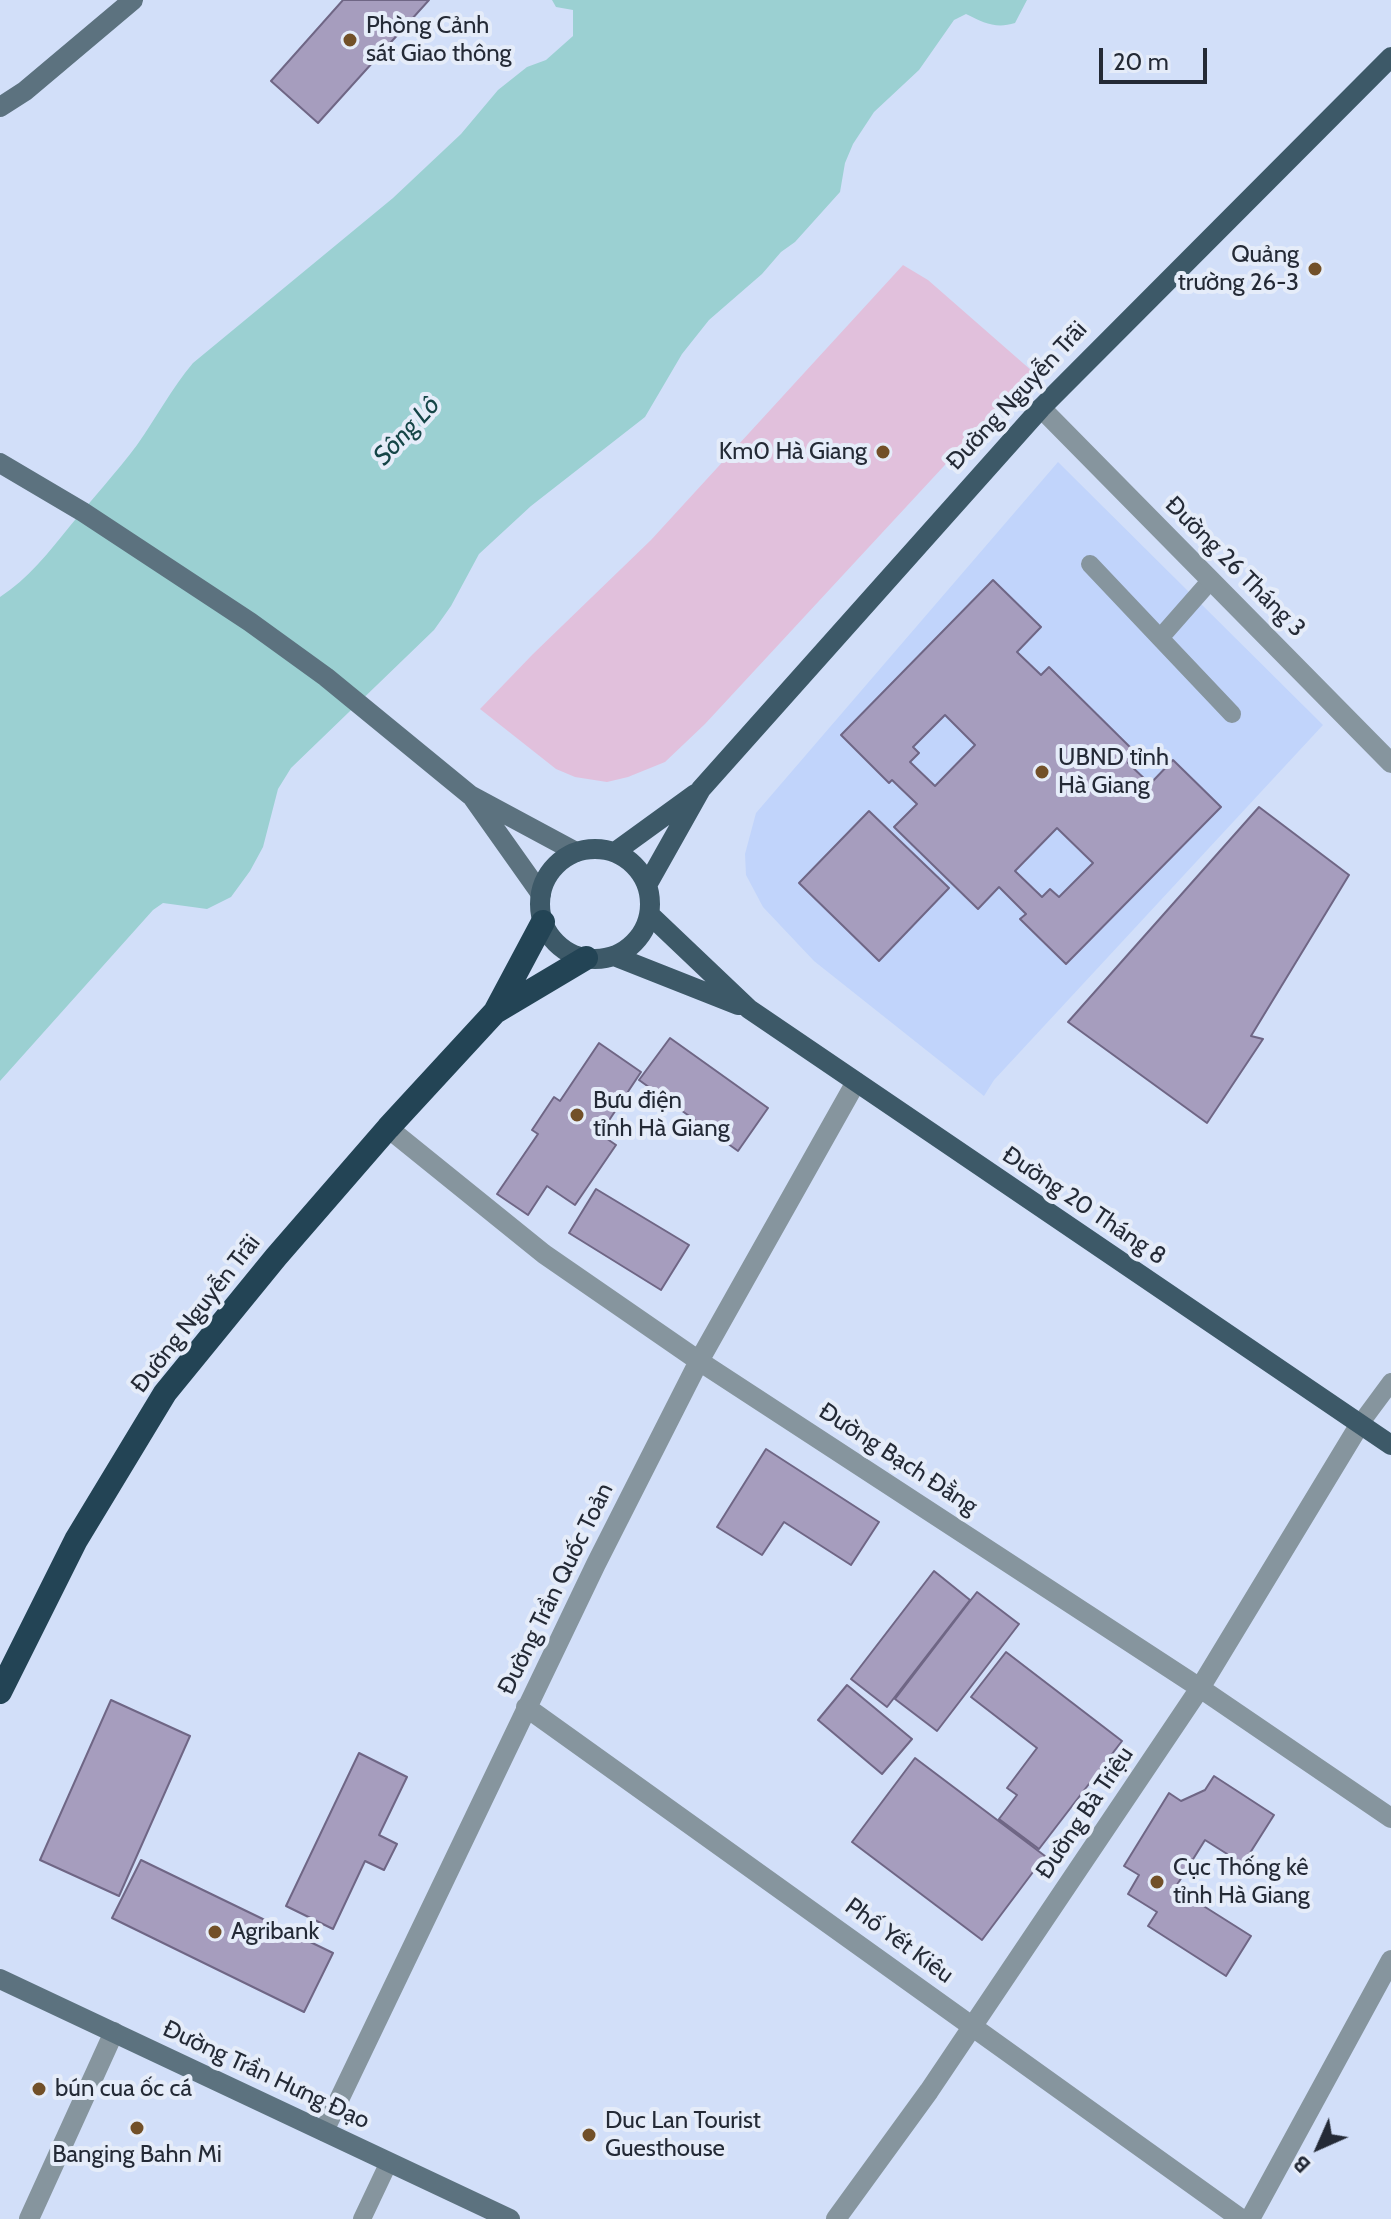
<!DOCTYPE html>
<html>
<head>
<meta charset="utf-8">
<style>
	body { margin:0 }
	#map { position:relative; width:1391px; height:2219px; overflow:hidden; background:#d2dff9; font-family:Cabin,sans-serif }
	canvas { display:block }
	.north { position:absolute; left:1279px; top:2107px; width:80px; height:80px; -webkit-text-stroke:6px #e5ecf9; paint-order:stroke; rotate:225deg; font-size:22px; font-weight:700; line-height:32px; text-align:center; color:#242a36 }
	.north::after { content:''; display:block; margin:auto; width:28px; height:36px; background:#242a36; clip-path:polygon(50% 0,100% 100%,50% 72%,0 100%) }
	.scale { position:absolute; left:1099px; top:48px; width:108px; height:36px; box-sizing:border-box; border:4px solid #242a36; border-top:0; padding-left:10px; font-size:24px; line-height:28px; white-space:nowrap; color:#242a36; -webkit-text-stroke:6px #e5ecf9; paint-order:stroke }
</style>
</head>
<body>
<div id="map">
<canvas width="1391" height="2219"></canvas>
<div class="north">B</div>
<div class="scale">20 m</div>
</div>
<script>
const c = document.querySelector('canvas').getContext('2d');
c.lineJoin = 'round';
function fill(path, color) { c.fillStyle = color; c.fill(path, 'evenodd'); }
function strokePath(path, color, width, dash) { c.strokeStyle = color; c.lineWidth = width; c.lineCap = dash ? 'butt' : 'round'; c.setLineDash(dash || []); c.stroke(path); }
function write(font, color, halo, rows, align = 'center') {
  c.font = font + ' Cabin,sans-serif'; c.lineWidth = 8; c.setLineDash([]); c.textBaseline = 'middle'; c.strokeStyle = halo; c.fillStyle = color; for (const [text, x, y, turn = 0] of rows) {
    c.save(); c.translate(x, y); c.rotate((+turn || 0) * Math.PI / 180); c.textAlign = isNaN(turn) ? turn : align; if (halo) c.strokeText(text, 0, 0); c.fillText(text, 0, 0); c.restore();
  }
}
fill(new Path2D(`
	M1058,462L1323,725L994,1080L984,1096L814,961L763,907L746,875L745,854L756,813Z`), '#c1d4fb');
fill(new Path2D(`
	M903,265L928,280L1032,371L705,724L665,762L628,777L607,782L575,777L556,769L480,709L533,654L651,540Z`), '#e1c0dc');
fill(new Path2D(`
	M552,0H1027L1015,23C996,29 984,23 966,14L954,20L919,70L874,112L853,144L845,163L840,192L795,242L781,252L762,274L709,320L682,354L645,417L531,506L479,554L451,606L434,630L291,768L278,789L263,847L250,871L231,897L207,909L163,903L153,910L0,1081V597C28,579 49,552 70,526C92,499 116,473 137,445C156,418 172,388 193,363L393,198L461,134L498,90L527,67L546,60L573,36V10L556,7Z`), '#9bd0d2');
const building = new Path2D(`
	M343,0H429L318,123L271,81Z
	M993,580L1041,627L1017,652L1041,675L1049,667L1137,754L1128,763L1150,784L1173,760L1221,807L1066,964L1020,919L1026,914L999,887L978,909L894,827L917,804L892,780L889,783L841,735ZM945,715L975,745L935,786L910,762L919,753L913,747ZM1057,828L1093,863L1059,897L1050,889L1042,897L1015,871Z
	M1259,807L1349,875L1251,1036L1263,1039L1207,1123L1068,1022Z
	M869,811L949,888L879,961L799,883Z
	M670,1038L768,1108L738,1151L639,1080Z
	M599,1043L641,1072L600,1134L616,1145L575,1205L547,1186L528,1215L497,1194L538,1134L532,1130L554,1097L560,1101Z
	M596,1189L689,1245L661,1290L569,1233Z
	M766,1449L879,1522L851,1565L784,1522L762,1555L717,1527Z
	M934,1571L970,1600L887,1707L851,1679Z
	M977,1592L1019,1624L937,1731L895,1699Z
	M1006,1652L1122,1741L1039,1849L999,1819L1017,1795L1007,1788L1037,1748L971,1697Z
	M847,1685L912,1739L882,1774L818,1720Z
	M111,1700L190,1736L119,1896L40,1860Z
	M359,1753L407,1777L379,1835L397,1844L384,1870L365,1861L333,1929L286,1906Z
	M915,1758L1045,1856L982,1940L852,1842Z
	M1214,1776L1274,1815L1243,1864L1205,1840L1175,1888L1251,1936L1226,1976L1148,1926L1157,1912L1128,1894L1139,1875L1124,1866L1169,1793L1181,1801L1205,1790Z
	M141,1860L333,1953L304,2012L112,1918Z`);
fill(building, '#a69dbe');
strokePath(building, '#6f6685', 2);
strokePath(new Path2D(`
	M1090,564L1160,638
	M1211,580L1160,638L1232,714
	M1360,1424L1391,1382
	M362,2219L389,2162`), '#86959e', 18);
strokePath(new Path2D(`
	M1041,408L1391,763
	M388,1128L544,1254L699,1361L1200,1688L1391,1818
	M526,1707L1241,2219
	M324,2131L596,1564L699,1361L856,1082
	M29,2219L114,2032
	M836,2219L929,2091L1200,1688L1360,1424
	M1250,2219L1391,1960`), '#86959e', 20);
strokePath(new Path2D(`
	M0,107L25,91L133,0
	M0,463L83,512L250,622L326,677L470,795L576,852
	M473,798L541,894
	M0,1979L510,2219`), '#5c727f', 20);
strokePath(new Path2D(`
	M540 904a55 55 0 1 1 110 0a55 55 0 1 1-110 0Z
	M615,852L695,794
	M647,885L701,789L1041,408L1391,57
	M649,914L749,1009L1391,1445
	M614,956L738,1005`), '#3d5968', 20);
strokePath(new Path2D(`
	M497,1011L586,958
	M0,1692L76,1540L165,1393L276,1257L388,1128L495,1012L543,922`), '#234455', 24);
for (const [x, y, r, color] of [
	[350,40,8,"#725028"],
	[1315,269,8,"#725028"],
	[883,452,8,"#725028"],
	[1042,772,8,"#725028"],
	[577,1115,8,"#725028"],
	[1157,1882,8,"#725028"],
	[215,1932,8,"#725028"],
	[39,2089,8,"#725028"],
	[137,2128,8,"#725028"],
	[589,2135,8,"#725028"]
]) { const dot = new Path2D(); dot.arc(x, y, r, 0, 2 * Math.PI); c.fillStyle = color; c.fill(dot); strokePath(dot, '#e5ecf9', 3); }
write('24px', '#242a36', '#e5ecf9', [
	["Phòng Cảnh",366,26],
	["sát Giao thông",366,54],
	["Quảng",1299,255,"right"],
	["trường 26-3",1299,283,"right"],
	["Km0 Hà Giang",867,452,"right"],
	["UBND tỉnh",1058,758],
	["Hà Giang",1058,786],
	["Bưu điện",593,1101],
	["tỉnh Hà Giang",593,1129],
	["Cục Thống kê",1173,1868],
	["tỉnh Hà Giang",1173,1896],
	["Agribank",231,1932],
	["bún cua ốc cá",55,2089],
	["Duc Lan Tourist",605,2121],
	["Guesthouse",605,2149],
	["Banging Bahn Mi",137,2155,"center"]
], 'left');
write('24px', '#242a36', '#e5ecf9', [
	["Đường Nguyễn Trãi",1017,396,-47],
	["Đường 26 Tháng 3",1235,567,45],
	["Đường 20 Tháng 8",1084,1206,34],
	["Đường Nguyễn Trãi",196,1314,-52],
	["Đường Bạch Đằng",898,1459,33],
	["Đường Trần Quốc Toản",556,1589,-64],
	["Đường Bà Triệu",1085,1813,-56],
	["Phố Yết Kiêu",899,1941,36],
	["Đường Trần Hưng Đạo",266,2075,25]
]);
write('italic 26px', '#154547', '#e5ecf9', [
	["Sông Lô",407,431,-47]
]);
</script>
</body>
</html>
